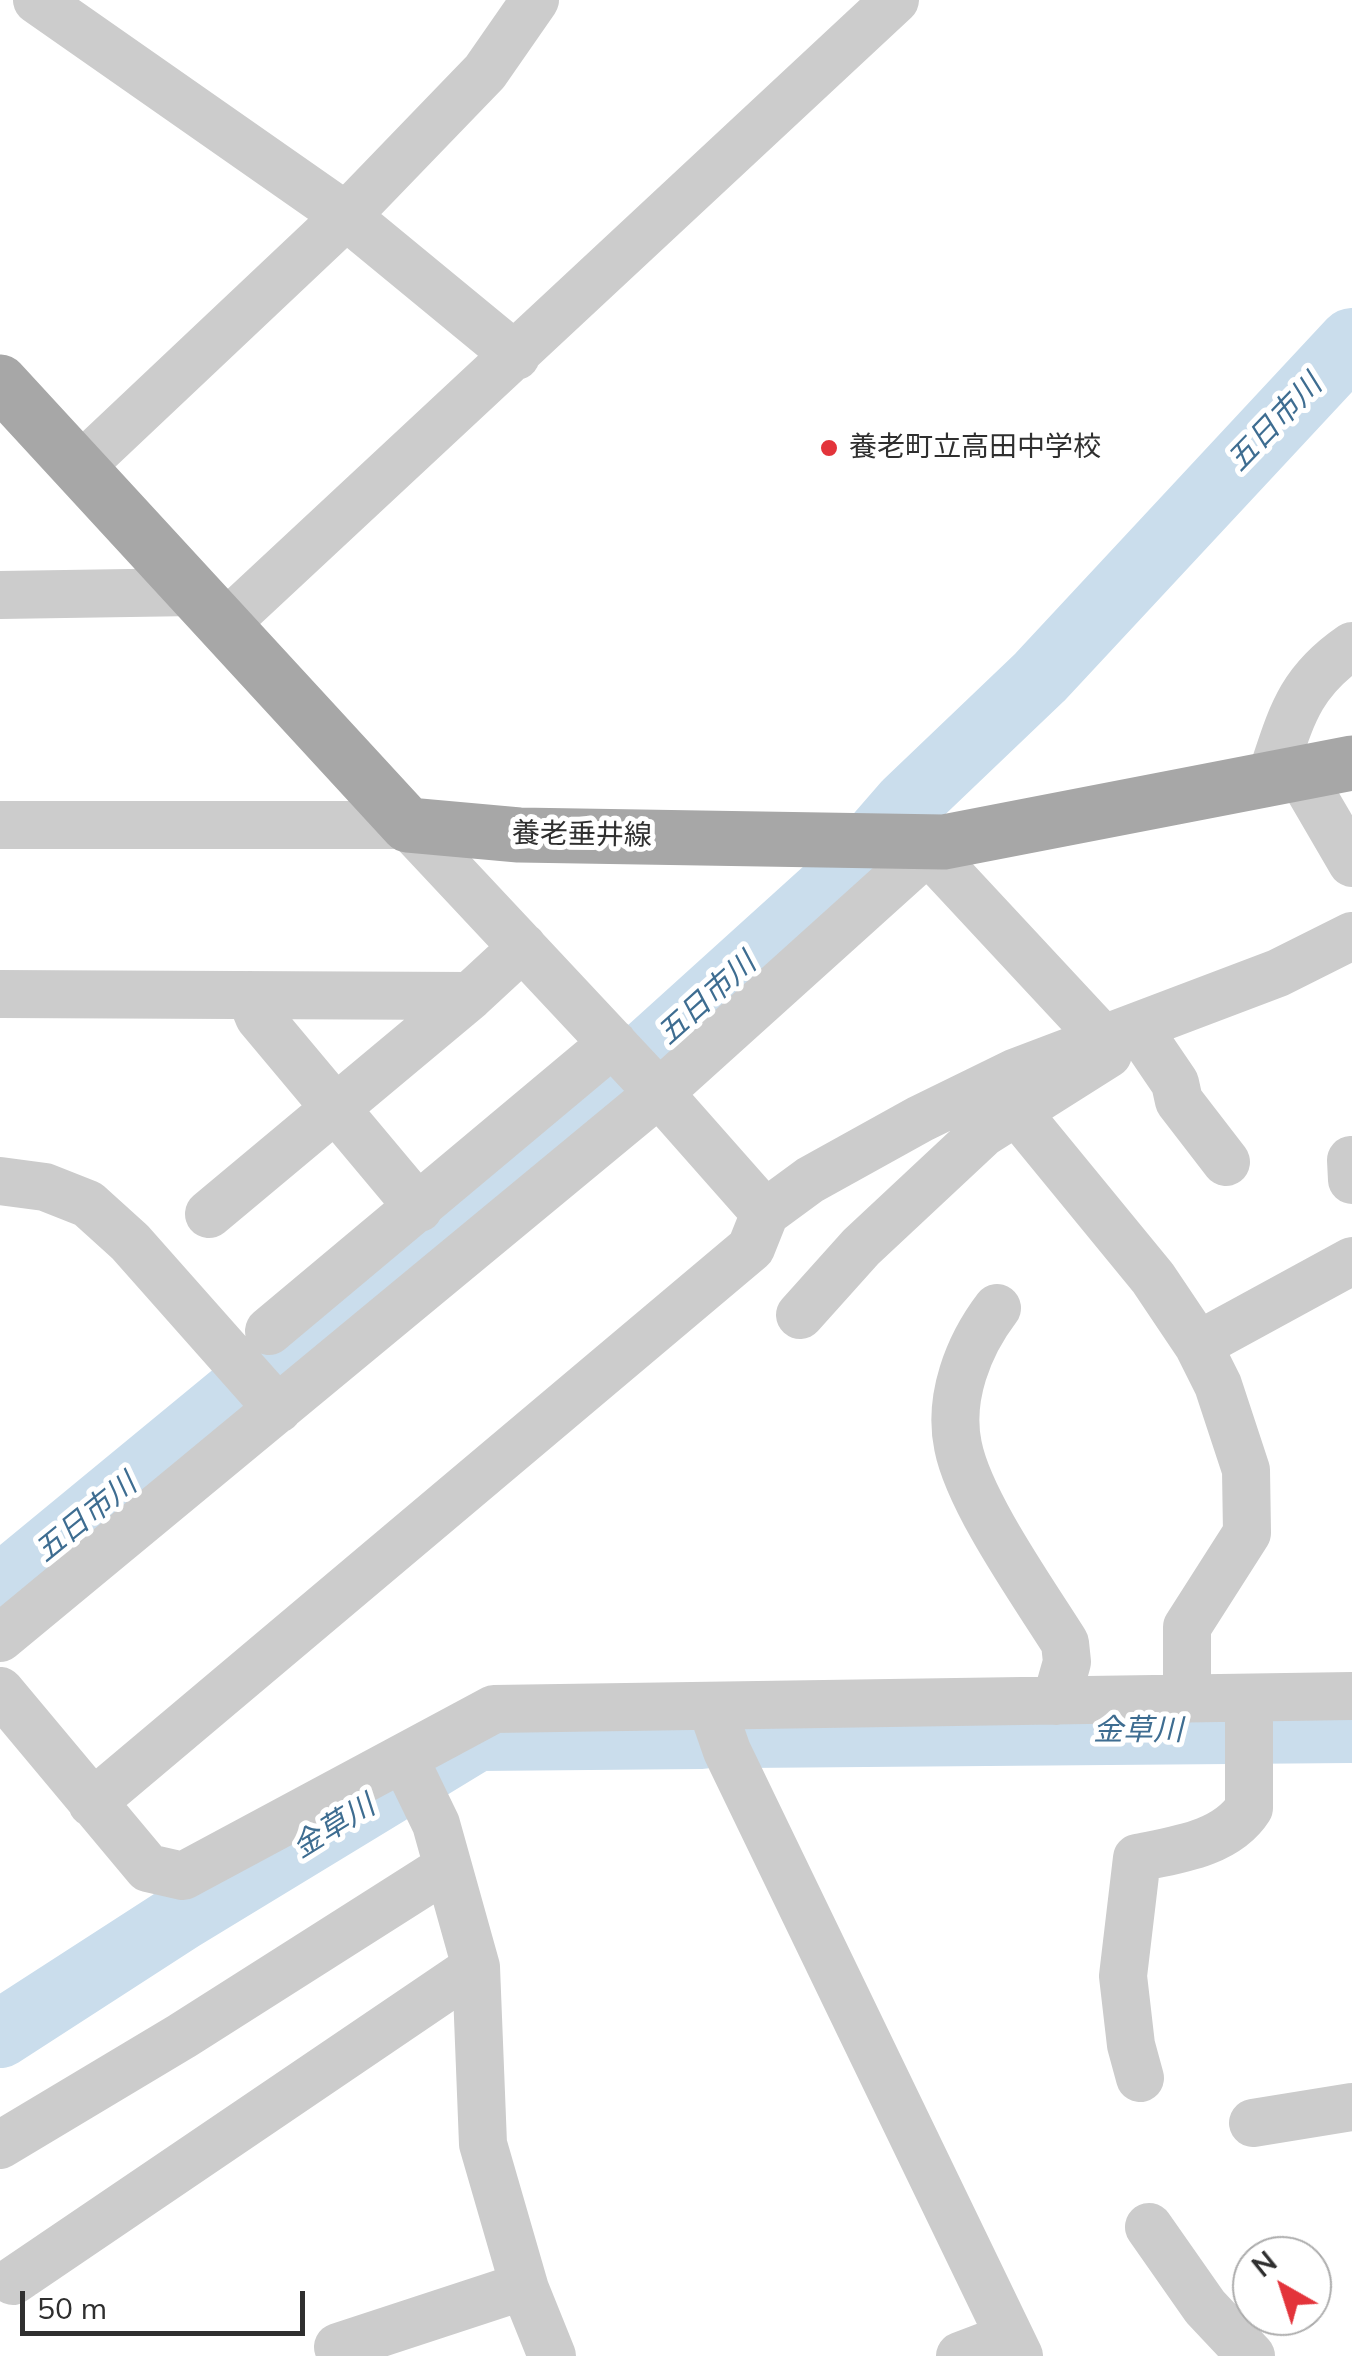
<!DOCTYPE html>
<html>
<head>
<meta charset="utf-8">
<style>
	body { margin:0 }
	#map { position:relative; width:1352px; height:2356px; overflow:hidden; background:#fff; font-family:Mulish,sans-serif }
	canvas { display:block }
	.north { position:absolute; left:1232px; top:2236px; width:100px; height:100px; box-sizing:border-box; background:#fff; border:2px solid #acacac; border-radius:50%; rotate:321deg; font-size:28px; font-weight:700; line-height:40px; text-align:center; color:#2f2f2f }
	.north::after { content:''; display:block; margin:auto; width:35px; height:45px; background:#e3343b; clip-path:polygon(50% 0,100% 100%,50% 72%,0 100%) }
	.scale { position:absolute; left:20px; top:2291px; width:285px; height:45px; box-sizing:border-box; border:5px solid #2f2f2f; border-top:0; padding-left:12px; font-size:30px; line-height:35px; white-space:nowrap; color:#2f2f2f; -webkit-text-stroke:8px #fff; paint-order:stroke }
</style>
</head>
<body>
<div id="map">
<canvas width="1352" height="2356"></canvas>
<div class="north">N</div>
<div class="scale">50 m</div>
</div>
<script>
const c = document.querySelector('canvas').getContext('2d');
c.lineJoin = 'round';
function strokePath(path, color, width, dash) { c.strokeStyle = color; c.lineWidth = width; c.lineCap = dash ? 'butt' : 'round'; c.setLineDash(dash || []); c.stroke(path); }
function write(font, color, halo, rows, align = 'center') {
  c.font = font + ' Mulish,"Noto Sans JP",sans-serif'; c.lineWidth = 10; c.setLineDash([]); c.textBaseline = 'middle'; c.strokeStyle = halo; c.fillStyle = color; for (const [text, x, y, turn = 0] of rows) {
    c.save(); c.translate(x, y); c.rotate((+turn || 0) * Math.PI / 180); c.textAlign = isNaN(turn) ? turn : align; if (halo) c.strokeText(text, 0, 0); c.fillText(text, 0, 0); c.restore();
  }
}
strokePath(new Path2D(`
	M0,1589L618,1080L848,872L907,804L1040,677L1352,342
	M744,1734L1352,1729
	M0,2034L181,1917L477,1737L702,1735`), '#caddec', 68);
strokePath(new Path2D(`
	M37,0L346,216L516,356
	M79,468L346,216L485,72L535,0
	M0,595L195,592
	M224,625L895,0
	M1299,772L1352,863
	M1271,777C1291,718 1298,683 1352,646
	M0,825H408L659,1093L765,1213L810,1180L920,1119L1014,1073L1278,973L1352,936
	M0,994L470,996L523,947
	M250,995L259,1017L419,1208
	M1137,1027L1175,1083L1179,1101L1226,1162
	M1016,1111L1153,1278L1198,1345L1218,1385L1246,1470L1247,1533L1187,1627V1699
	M1351,1160L1352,1180
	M0,1181L45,1187L88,1204L130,1242L278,1409
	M209,1214L470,996
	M997,1308C968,1346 948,1398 958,1446C969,1502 1033,1592 1065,1643L1067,1662L1056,1701
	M800,1315L861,1247L983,1133L1108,1054L1104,1040L942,866L931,850
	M269,1331L613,1043
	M1198,1345L1352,1261
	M0,1638L659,1093L923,855L944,842
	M0,1691L148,1868L183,1876L494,1709L1352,1696
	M712,1708L727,1751L1019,2356
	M404,1758L436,1824L476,1967L483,2144L525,2289L552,2356
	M92,1803L751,1248L765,1213
	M1140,2078L1131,2045L1123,1976L1137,1858C1176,1850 1226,1844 1249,1808V1698
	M1253,2123L1352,2107
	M0,2145L182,2036L448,1867
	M1149,2227L1205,2307L1251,2356
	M13,2281L476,1967
	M338,2347L524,2286
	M960,2356L1010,2337`), '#ccc', 48);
strokePath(new Path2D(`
	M0,382L408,825L519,835L944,842L1352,763`), '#a7a7a7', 55);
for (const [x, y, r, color] of [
	[829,448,10,"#e3343b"]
]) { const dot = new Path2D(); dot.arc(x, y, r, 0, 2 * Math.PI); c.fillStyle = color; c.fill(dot); strokePath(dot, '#fff', 4); }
write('28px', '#2f2f2f', '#fff', [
	["養老町立高田中学校",849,448]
], 'left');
write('28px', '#2f2f2f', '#fff', [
	["養老垂井線",582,835,1]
]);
write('italic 30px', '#3e6d91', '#fff', [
	["五日市川",1275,423,-46],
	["五日市川",707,999,-42],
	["五日市川",86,1518,-39],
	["金草川",1138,1731],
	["金草川",334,1827,-32]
]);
</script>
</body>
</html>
